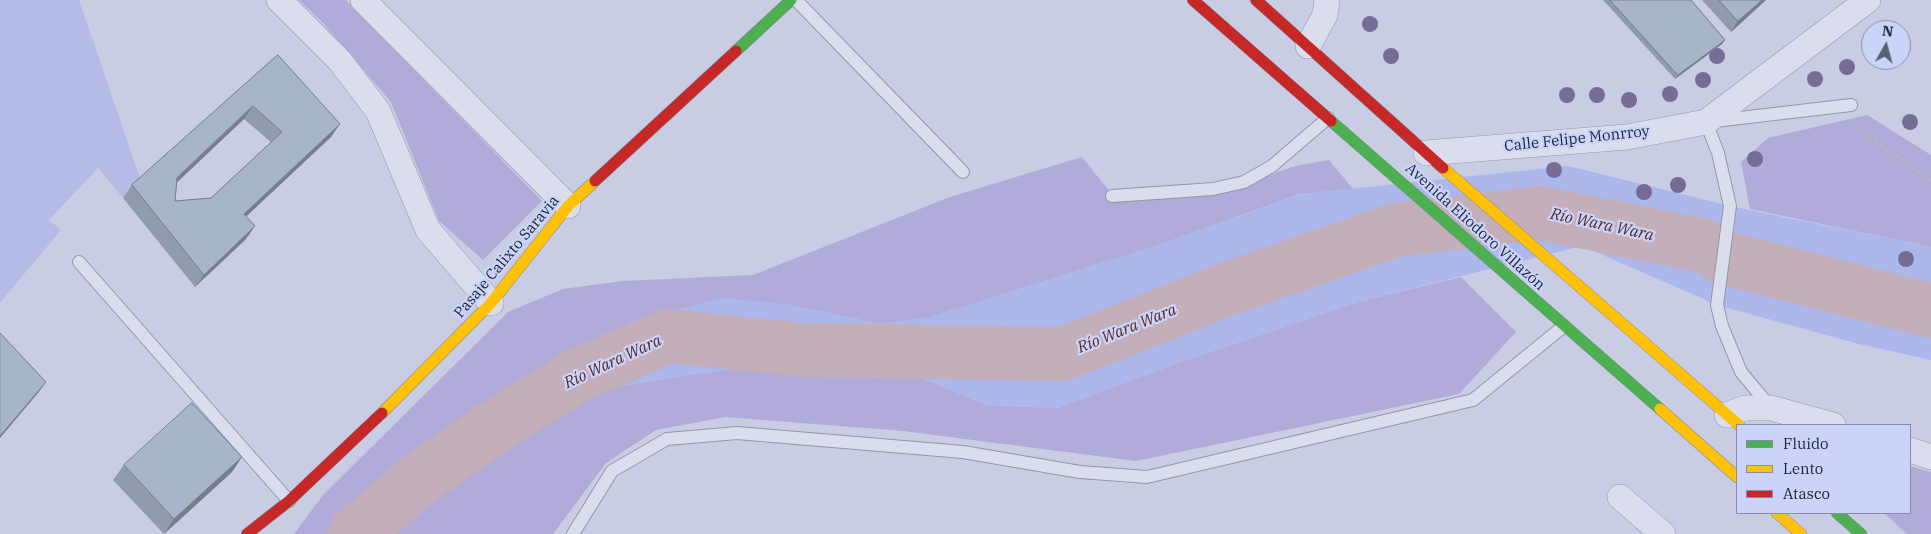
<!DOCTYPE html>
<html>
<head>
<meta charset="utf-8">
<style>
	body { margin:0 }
	#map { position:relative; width:1931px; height:534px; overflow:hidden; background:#c8cde4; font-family:"IBM Plex Serif",serif }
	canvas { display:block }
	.legend { position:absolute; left:1736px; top:424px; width:175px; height:90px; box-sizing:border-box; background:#cbd4f8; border:1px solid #848eab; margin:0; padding:6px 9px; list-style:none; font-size:15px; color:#1a2637 }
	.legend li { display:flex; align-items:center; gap:10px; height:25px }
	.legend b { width:25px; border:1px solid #848eab }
	.north { position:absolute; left:1861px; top:20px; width:50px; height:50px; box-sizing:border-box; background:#cbd4f8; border:1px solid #848eab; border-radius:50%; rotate:7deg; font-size:14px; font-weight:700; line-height:20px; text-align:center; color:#1a2637 }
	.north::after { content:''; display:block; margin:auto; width:18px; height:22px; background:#576074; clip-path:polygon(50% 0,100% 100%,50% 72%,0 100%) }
</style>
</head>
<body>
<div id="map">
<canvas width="1931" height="534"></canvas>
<ul class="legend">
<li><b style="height:6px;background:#4caf50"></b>Fluido</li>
<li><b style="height:6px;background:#ffc107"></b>Lento</li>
<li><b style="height:6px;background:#c62828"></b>Atasco</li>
</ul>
<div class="north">N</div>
</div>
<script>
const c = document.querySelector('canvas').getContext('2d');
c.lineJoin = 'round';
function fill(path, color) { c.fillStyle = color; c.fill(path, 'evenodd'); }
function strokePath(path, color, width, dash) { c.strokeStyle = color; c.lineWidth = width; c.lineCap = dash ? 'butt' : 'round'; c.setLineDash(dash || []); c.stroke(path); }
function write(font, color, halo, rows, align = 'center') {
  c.font = font + ' "IBM Plex Serif",serif'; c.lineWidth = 4.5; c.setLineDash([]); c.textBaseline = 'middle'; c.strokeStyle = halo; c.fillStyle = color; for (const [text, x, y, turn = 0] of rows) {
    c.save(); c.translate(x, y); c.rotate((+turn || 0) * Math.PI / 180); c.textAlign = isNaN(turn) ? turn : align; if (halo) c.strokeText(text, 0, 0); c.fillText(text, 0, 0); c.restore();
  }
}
fill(new Path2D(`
	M0,0H79L141,181L123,198L98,168L49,220L61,230L0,303Z`), '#b6bbe6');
fill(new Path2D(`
	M299,0H346L542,201L483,260L439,221L391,102L323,23Z
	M1867,115L1931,155V247L1750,209L1741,162L1768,138Z
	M1082,157L1114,197L1235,187L1295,166L1329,160L1353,189L1300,194L1153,247L928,318L880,324L785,304L632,321L457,435L339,534H294L323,495L508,312L563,289L623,281L753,275L950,197Z
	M1461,277L1516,332L1459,394L1136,461L903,431L725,417L656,430L606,463L553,534H394L532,417L613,387L761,364L836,362L912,374L987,405L1057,408L1183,361L1361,301Z
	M1910,466L1931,472V534H1907L1884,513H1910Z`), '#b0abd8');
fill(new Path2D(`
	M1568,166L1730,206L1931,247V360L1859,344L1717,305L1587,248L1578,247L1361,301L1183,361L1057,408L987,405L912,374L836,362L761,364L613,387L532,417L394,534H339L457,435L632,321L722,298L785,304L880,324L928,318L1153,247L1301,194Z`), '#acb7eb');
strokePath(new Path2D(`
	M355,534L418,480L500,423L580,374L669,336L805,350L1063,354L1224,290L1396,230L1540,213L1705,246L1722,257L1931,311`), '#c3aeb9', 54);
const lane = new Path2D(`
	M796,0L963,172
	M1112,196L1213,189L1244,182L1272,166L1328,118
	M79,262L289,501
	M1771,408L1741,372L1722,326L1717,305L1730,206L1718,153L1706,122L1851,105
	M573,534L612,471L667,439L737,433L963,452L1080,472L1147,477L1473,400L1564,326`);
const street = new Path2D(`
	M279,0L340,61L378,111L428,230L491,303
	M363,0L568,206
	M1308,46L1325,15L1327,0
	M1426,153L1627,137L1706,122L1868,0
	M1727,415L1745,408H1771L1833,425
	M1910,450L1931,457
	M1620,497L1663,534`);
const fast = new Path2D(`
	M736,51L791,0
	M1331,121L1660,409
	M1837,513L1861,534`);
const slow = new Path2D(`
	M1443,168L1739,425
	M1660,409L1737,477
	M382,413L491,303L568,206L595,181
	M1777,513L1801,534`);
const jam = new Path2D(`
	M1193,0L1331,121
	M1256,0L1443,168
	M595,181L736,51
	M247,534L289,501L382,413`);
strokePath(lane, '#9298a9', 14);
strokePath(street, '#9298a9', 26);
strokePath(fast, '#828898', 12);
strokePath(slow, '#828898', 12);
strokePath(jam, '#828898', 12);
strokePath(new Path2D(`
	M1853,126L1931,180`), '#b1b6c3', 3, [4, 2.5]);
strokePath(lane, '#daddeb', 12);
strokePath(street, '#daddeb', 25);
strokePath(fast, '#4caf50', 11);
strokePath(slow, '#ffc107', 11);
strokePath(jam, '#c62828', 11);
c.fillStyle = '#756d95';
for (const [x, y] of [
	[1370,24],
	[1391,56],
	[1717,56],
	[1847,67],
	[1815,79],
	[1703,80],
	[1670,94],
	[1567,95],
	[1597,95],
	[1629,100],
	[1910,122],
	[1755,159],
	[1554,170],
	[1678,185],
	[1644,192],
	[1906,259]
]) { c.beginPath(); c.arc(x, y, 8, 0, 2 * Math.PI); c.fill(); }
fill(new Path2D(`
	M1603,0H1691L1725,40L1722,44L1675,79Z
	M1702,0H1766L1731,32Z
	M278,55L331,137L246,216V239L195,287L123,198L132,185ZM244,119L271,142L211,198L175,201L177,182Z
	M124,465L232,472L164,534L113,480Z`), '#909bac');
fill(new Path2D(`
	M1762,0H1766L1731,32L1738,21Z
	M1725,40L1722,44L1675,79L1678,75Z
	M253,106L244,119L169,190L177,178Z
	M340,124L331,137L235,227L244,214Z
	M255,226L246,239L195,287L204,275Z
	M46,382L38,393L0,438V436Z
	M242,457L232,472L164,534L174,519Z`), '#767e8c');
const building = new Path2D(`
	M1610,0H1691L1725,40L1678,75Z
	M1719,0H1762L1738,21Z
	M278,55L340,124L244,214L255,226L204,275L132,185ZM253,106L282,132L211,198L175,201L177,178Z
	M0,333L46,382L0,436Z
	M192,403L242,457L174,519L124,465Z`);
fill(building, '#a8b4c8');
strokePath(building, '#767e8c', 1);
write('15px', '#1a2637', '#cbd4f8', [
	["Calle Felipe Monrroy",1577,139,-6],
	["Avenida Eliodoro Villazón",1475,227,42],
	["Pasaje Calixto Saravia",507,257,-50]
]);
write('italic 16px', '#582928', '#cbd4f8', [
	["Río Wara Wara",1602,225,12],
	["Río Wara Wara",1127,329,-22],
	["Río Wara Wara",613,362,-25]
]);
</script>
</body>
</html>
